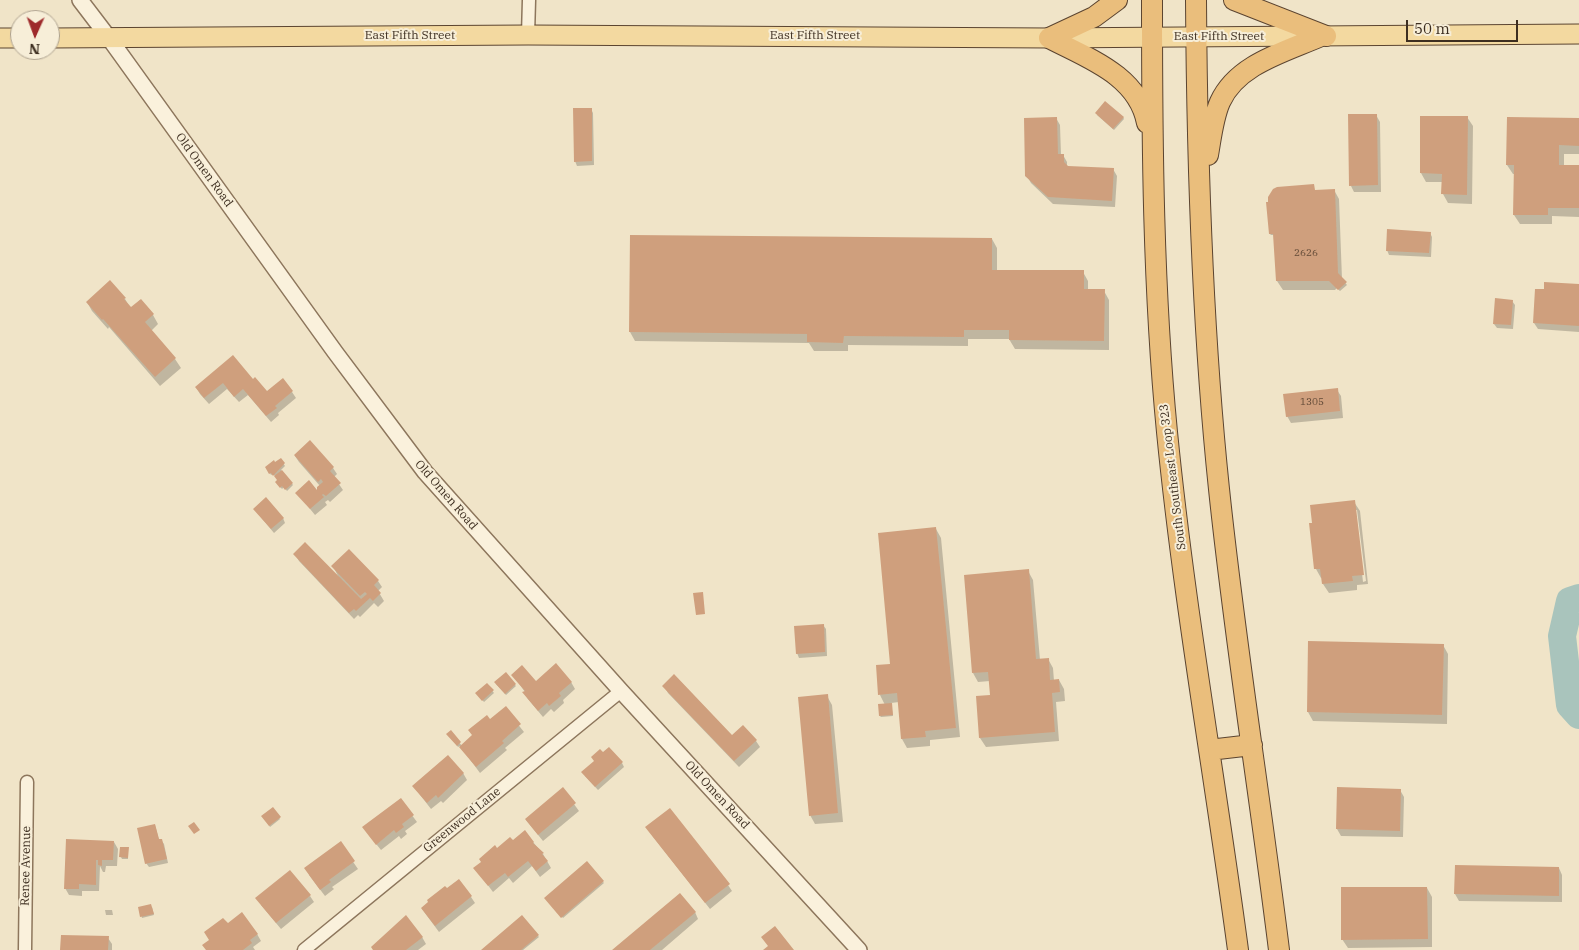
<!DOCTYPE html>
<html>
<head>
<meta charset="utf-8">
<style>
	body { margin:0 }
	#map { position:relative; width:1579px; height:950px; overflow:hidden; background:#f0e4c8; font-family:"IBM Plex Serif",serif }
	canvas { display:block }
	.north { position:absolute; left:10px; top:10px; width:50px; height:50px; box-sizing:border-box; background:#f7eed8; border:1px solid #ada18e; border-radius:50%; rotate:182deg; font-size:14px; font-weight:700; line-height:20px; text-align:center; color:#3d2e20 }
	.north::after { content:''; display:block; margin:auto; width:18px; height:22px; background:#9e2a2b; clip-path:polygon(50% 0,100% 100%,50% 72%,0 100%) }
	.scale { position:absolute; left:1406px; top:20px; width:112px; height:22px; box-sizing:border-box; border:2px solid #3d2e20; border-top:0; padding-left:6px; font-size:15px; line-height:18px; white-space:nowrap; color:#3d2e20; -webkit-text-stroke:4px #f7eed8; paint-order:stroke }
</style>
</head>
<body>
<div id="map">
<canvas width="1579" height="950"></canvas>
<div class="north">N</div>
<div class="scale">50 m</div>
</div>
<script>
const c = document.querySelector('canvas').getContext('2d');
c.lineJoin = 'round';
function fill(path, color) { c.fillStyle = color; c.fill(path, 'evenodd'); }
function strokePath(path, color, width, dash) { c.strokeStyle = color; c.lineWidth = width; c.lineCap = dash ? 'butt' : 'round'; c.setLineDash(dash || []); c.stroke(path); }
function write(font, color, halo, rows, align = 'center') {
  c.font = font + ' "IBM Plex Serif",serif'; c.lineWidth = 4; c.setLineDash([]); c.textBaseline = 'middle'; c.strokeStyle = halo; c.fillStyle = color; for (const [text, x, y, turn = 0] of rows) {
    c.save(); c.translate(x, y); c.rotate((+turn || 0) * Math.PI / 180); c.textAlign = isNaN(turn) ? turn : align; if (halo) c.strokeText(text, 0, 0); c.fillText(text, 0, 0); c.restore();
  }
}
fill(new Path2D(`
	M591,109L593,113L594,165L577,166L575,161Z
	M1097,115L1123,117L1124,119L1114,130Z
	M1376,115L1380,122L1381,192H1354L1351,186Z
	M1422,117H1467L1473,126L1472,204L1448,203L1443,194V182H1426L1421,173Z
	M1056,118L1060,125L1061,155H1063L1067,162V167L1113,169L1117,176L1115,207L1053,204L1031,183L1027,176Z
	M1508,118L1579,119V154H1564V166H1579V217L1552,216V224H1520L1514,215L1515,174H1513L1507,165Z
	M1334,190L1339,199L1342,279L1347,285L1340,291L1337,288L1335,290H1283L1277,281L1275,235H1271L1270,234L1315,191Z
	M1430,233L1432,237L1431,257L1389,255L1387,250Z
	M992,239L997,248V271L1083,272L1088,281V290L1104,291L1109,300V350L1015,349L1009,339H968V346L848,345V351H814L809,343L635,341L630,332Z
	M110,282L125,299L131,309L140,300L153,315L158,324L151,331L175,359L181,368L160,386L109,327L108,329L92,311L87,302Z
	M1579,285V332L1538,329L1534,323Z
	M1512,301L1515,305L1513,329L1497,328L1494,324Z
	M233,357L252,381L267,393L292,392L296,398L278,413L279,415L271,422L248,395L239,402L227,389L209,404L200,394L196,387Z
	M1337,390L1341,396L1343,418L1291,423L1287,416Z
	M310,442L333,468L337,474L334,477L343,490L330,502L328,500L325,502L327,505L315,515L297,493L320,494V486L299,462L295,456Z
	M281,460L285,466L281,470L293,485L287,491L284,487L282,489L278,484L279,480L273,474L271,475L267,467Z
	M1354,502L1360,511L1368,584L1357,585V590L1329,593L1323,584V578H1321L1316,569L1311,525ZM1355,510H1357L1366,581L1363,582Z
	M254,509L283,518L285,523L274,533Z
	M936,529L941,538L960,737L930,740V746L907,748L902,739L899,702L891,703L893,716L881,717L880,716L885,705L880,695L892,665Z
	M295,554L339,578L333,566L378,581L382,587L378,591L384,601L378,607L374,603L360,617L358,615L354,619L299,561Z
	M1028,571L1033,580L1040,660L1048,659L1053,668L1054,681L1059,680L1064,689L1065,701L1056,702L1059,741L986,747L980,738L991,696L990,681L978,682L973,673L965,576Z
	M823,625L826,629L827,656L799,658L797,653Z
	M1310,642L1443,645L1448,654L1447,724L1313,721L1308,712Z
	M513,675L536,682H571L575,689L563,700L564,703L554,712L551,709L543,717L528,699L524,693L525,692Z
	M487,684L494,693L484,702L478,695Z
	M496,684L515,685L516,686L506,695Z
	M664,686L732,737L756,741L760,747L739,767L668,693Z
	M827,696L832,705L843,822L815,824L810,815Z
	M505,708L524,732L505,748L507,750L480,773L460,746L458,747L449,735L450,731L462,746Z
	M595,761L622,763L624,767L598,790L585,776Z
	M463,773L467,780L443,803L441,801L431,809L414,787Z
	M563,789L579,811L543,841L526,820Z
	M1400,790L1404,797L1403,837L1341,836L1337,829Z
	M400,799L417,822L405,831L407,834L401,839L399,836L381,850L368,834Z
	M273,808L280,819L270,827L263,816Z
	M155,825L159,840H161L164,844L168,863L149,867L146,863Z
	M651,834L728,885L732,891L710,909Z
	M114,842L118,849L117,866H106L105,872H103L100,866L99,891H82V896L69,895L65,888Z
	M513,842H533L543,854L551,868L540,877L532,866L513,883L509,878L493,892L475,868Z
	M340,843L358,869L332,887L334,889L325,896L309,875Z
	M128,849V859H122L121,857Z
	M1559,868L1562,875V902L1459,901L1455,894Z
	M603,882L604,883L563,918L547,900Z
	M1427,888L1432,897V947L1348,948L1342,939Z
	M447,890L471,897L475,903L439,932L422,909Z
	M310,896L314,902L281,929L261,905Z
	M152,907L154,915L142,918L139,908Z
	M105,910H112L113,915H106Z
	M695,912L698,919L662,950H614Z
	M227,925L257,934L261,941L253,947L255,950H207L210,940Z
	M538,936L539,937L523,950H483Z
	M422,937L426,944L418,950H374Z
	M108,938L112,944V950H61Z`), '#0003');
strokePath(new Path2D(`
	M1579,598L1570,601L1562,636L1570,705L1579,715`), '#a9c4bc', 28);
fill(new Path2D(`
	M1105,101L1124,117L1113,129L1095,113Z
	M573,108H592V161L574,162Z
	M1348,114H1377L1378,185L1349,186Z
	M1420,116H1468L1467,195L1441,194L1442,174L1420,173Z
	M1057,117L1058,154H1064V162L1068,166L1114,168L1112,201L1048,197L1025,176L1024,118Z
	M1507,117L1579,118V146L1559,145V165H1579V208H1548V215H1513L1514,165H1506Z
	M1314,184L1315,190L1335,189L1338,273L1347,282L1338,290L1329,281H1276L1273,234H1269L1266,202H1268V197L1273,189L1277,187Z
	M1387,229L1431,232L1429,253L1386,251Z
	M630,235L992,238V270H1084V289H1105L1104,341L1009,340V330H964V337L844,336L843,343L807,342V334L629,332Z
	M110,280L126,298L124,299L131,307L141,299L154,314L145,322L176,358L155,377L103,319L102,320L86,302Z
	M1544,282L1579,284V326L1533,323L1535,289H1544Z
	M1495,298L1513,300L1511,325L1493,324Z
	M233,355L253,379L255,377L267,391L283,378L293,391L275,406L277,408L266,416L243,389L234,397L223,383L204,398L195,387Z
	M1338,388L1340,411L1286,417L1283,394Z
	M310,440L334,467L330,471L341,483L326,496L323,494L322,495L324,497L310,509L295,493L309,480L317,490V487L323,482L321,479L318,482L294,455Z
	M281,458L285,463L273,476L271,473L269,474L265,467L274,460L275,462Z
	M282,470L293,483L285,490L282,486L280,488L275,482L277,480L274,476Z
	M266,497L284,518L271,529L253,509Z
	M1355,500L1364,575L1352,576L1353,581L1322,584L1320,569H1314L1309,523H1312L1310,505Z
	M936,527L956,728L925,731L926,737L901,739L897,693L878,695L876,665L890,664L878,533Z
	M305,542L361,599L367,594L365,592L360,596L331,566L349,549L379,580L374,585L381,593L373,601L370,598L356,611L354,609L349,613L293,554Z
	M1029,569L1036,659L1049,658L1050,680L1059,679L1060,692L1052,693L1055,732L979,738L976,696L990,695L988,672L972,673L964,575Z
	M703,592L705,614L696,615L693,593Z
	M824,624L825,652L796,654L794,626Z
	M1308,641L1444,644L1442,715L1307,712Z
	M556,663L572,682L559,693L561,696L549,706L547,703L538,711L522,692L525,691L511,675L522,665L536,681Z
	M506,672L516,684L505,694L494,682Z
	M674,674L732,735L743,725L757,740L734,761L662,686Z
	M487,683L494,690L482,701L475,693Z
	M828,694L838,813L809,816L798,697Z
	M892,703L893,715L879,716L878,704Z
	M506,706L521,724L502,741L504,743L476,767L459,747L472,735L468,730L487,715L490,719Z
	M451,730L461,742L457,746L446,734Z
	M609,747L623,762L595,787L581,772L594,761L591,757L600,749L603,752Z
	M448,755L464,773L438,798L436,795L427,803L412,786Z
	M563,787L576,803L538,835L525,819Z
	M1337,787L1401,789L1400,831L1336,829Z
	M401,798L414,815L402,824L404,827L396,833L394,830L376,845L362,827Z
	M273,807L281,817L269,826L261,816Z
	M670,808L730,884L705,903L645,827Z
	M194,822L200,830L194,834L188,826Z
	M155,824L159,839H162L167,859L145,864L137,828Z
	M525,830L534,842L533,843L544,853L542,854L548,861L536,871L528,861L508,877L505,873L488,886L473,868L481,862L479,859L495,845L497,848L510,837L513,840Z
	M66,839L114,841L113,860H102V866L98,865V860H96V885L79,884V889H64Z
	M341,841L355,861L329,880L331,882L320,890L304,868Z
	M120,847H129L128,858L119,857Z
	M587,861L604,881L561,918L544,898Z
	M1455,865L1559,867V896L1454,894Z
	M290,870L311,895L276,923L255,898Z
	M459,879L472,896L435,926L421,908L428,902L427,900L445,886L447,888Z
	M1341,887H1427L1428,939L1341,940Z
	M680,893L696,912L650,950H612Z
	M151,904L154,914L140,917L138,907Z
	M242,912L258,934L250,940L252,943L243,950H206L202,945L209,940L204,932L223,918L228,923Z
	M406,915L423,937L406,950H373L371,947Z
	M522,915L539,935L521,950H481Z
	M775,926L794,950H763L768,946L761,937Z
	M61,935L109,936L108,950H60Z`), '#cf9f7d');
const minor = new Path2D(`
	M528,35L529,0
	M25,950L27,782
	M304,950L621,691`);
const tertiary = new Path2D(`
	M80,0L109,38L335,352L425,472L621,691L859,950`);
const primary = new Path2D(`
	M0,38H20
	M50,38L528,35L1049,38L1579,34`);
const trunk = new Path2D(`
	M1152,0C1152,144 1153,288 1167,432C1184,605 1215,777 1238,950
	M1196,0C1197,163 1202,327 1219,489C1235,643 1260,796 1279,950
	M1234,0L1326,36
	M1049,38C1087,58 1138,75 1147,123
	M1049,38L1094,17L1117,0
	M1208,155C1211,138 1213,118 1220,102C1237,64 1285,52 1321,36
	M1209,750L1252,745`);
strokePath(minor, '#8d765c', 15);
strokePath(tertiary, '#8d765c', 18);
strokePath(primary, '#5b4430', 21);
strokePath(trunk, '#5b4430', 22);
strokePath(minor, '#faf1dc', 12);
strokePath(tertiary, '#faf1dc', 15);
strokePath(primary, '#f3d9a0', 19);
strokePath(trunk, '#eabe7c', 20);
write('10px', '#624a37', null, [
	["2626",1306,253],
	["1305",1312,402]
]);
write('12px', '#3d2e20', '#f7eed8', [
	["East Fifth Street",410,36],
	["East Fifth Street",815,36],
	["East Fifth Street",1219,37],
	["Old Omen Road",204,170,54],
	["South Southeast Loop 323",1173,477,-97],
	["Old Omen Road",446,495,49],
	["Old Omen Road",717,795,47],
	["Greenwood Lane",462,820,-39],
	["Renee Avenue",26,866,-89]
]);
</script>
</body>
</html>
